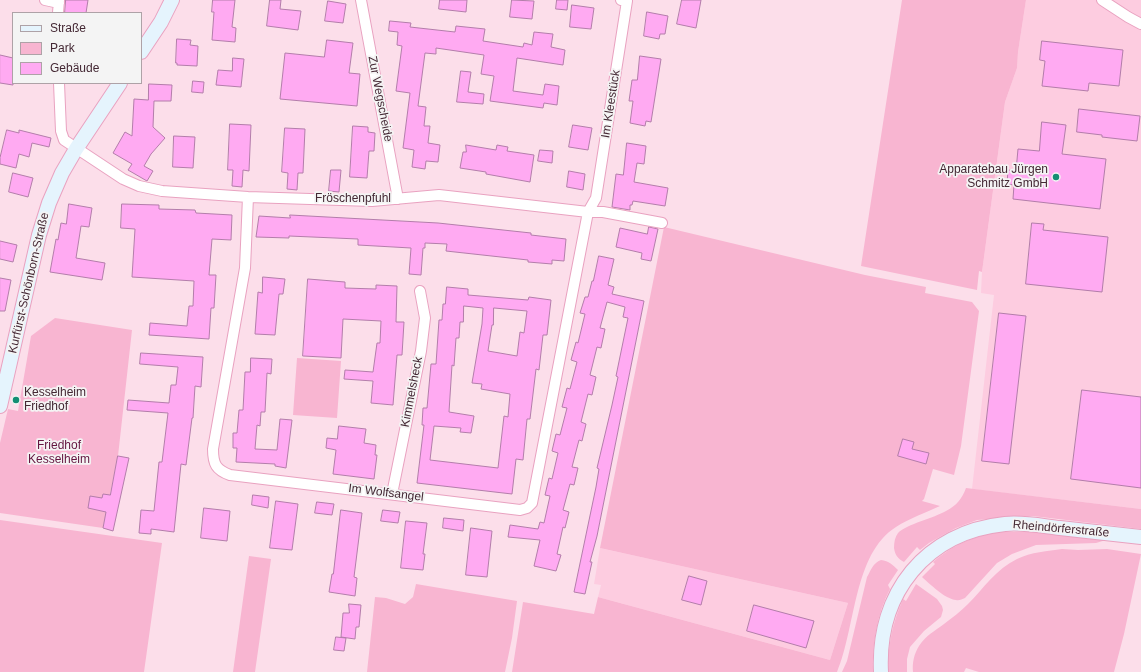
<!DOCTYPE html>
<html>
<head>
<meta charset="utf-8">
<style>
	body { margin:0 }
	#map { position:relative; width:1141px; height:672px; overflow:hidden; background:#fcdeea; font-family:Helvetica,sans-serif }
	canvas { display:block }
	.legend { position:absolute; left:12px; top:12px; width:130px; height:72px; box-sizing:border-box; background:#f4f4f4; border:1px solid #aea2a7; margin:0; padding:5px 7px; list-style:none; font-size:12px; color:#442834 }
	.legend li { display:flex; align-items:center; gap:8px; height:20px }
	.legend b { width:20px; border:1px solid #aea2a7 }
</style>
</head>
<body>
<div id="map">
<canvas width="1141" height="672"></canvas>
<ul class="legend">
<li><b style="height:5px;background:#e5f4fd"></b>Straße</li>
<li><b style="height:11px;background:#f8b5d1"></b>Park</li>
<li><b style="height:11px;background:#ffaaf2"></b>Gebäude</li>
</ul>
</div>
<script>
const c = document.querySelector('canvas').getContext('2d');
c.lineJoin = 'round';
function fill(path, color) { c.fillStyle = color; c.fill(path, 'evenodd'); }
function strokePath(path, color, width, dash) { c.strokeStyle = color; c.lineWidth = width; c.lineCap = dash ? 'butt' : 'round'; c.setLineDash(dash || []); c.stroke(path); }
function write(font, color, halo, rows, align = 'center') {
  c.font = font + ' Helvetica,sans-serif'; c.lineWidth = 3.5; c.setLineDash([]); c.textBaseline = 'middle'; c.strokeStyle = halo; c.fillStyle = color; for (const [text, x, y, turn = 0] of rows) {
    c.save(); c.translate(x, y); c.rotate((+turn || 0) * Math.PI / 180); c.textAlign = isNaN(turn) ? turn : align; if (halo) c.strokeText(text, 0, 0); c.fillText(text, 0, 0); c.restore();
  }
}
fill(new Path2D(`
	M1026,0H1141V509L972,489L994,295L981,293L982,272L1005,102L1017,68L1018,52Z
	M600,548L848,603L830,660L598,597L601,585L594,584Z`), '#fdcce0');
fill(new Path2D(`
	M902,0H1026L1018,52L1017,68L1005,102L982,272L979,271L977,290L861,266Z
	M664,227L865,275L926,287L925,293L972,302L979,311L961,446L954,475L933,469L924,499L922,501L940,506C927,512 908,519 896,527C853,554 856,628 837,672H512L523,602L594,614L598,597L830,660L848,603L600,548Z
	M55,318L132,330L118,456L103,528L0,513V443L8,409L18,411L31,336Z
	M297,358L341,361L337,418L293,415Z
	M966,488L1141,509V529L1033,516L977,520L956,528L943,535L929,543L920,550L917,547L904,562C898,559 895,555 894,548C894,542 895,537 898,533C907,524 934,518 946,511C956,506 962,499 966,488Z
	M0,520L162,543L144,672H0Z
	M1001,532H1036L1106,540L1096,543L1036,545L1012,554L997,563L965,598C962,599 959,601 956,600C945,599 930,584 922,577L935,564L933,562C954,544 974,536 1001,532Z
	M1062,549L1078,550L1107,549L1141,554L1124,634L1114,672H979L966,668L964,672H913C912,663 914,654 919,646C926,635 935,631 944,624C952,618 961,611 968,604C984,588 996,569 1017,559C1031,552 1048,551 1062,549Z
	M249,556L271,559L255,672H233Z
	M881,560C889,561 893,565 898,570L888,585L890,589C877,614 872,644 873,672H842L847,661L867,577C871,570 873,563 881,560Z
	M416,584L517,601L512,638L505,672H367L375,597L386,598L405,604L413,597Z
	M916,584L937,599L942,606L943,610L941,617L924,631L910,647L907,659V672H888C888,645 892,624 903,599L906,601Z`), '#f8b5d1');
const building = new Path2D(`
	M66,0H88L86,13H65Z
	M213,0H235L232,27L236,28L235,42L212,40L214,12H212Z
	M270,0H281L280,9L301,11L298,30L267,26Z
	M440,0H467L466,12L439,9Z
	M512,0L534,1L532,19L510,17Z
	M557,0H568L567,10L556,9Z
	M682,0H701L696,28L677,24Z
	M328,1L346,4L343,23L325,21Z
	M572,5L594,8L591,29L570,27Z
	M647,12L668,16L665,34H660L659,39L644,36Z
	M390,21L411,23L410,27L455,32L456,26L485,29L483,41L523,47L524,43L532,45L534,32L553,34L551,47L565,50L563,65L517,58L513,91L543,95L545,84L559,86L557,105L544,103L543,108L490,101L494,76L481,74L484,55L436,48V54L425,53L418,106L426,107L424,126H430L428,143L440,145L438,162L426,161L425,169L412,167L414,150L403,148L410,93L396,91L402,46L397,45L398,32L389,31Z
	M177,39L191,40L190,45L198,46L197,66L177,65V63H176Z
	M327,40L353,43L349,73L360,74L357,106L280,99L285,53L324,57Z
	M1042,41L1123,50L1119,86L1089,83L1088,91L1042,86L1045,61L1040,60Z
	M0,55L13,58V85L0,83Z
	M640,56L661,59L651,122L646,121L645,126L630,123L633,101H629L632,80H637Z
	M233,58L244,59L241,87L216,85L218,70L232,71Z
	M461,71L471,72L468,92L484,94L483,104L457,102Z
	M193,81L204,82L203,93L192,92Z
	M149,84L172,85L171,101H154L153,127L165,138L151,154L144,166L153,171L147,181L128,170L132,164L113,153L125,132L132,136L134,99L148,100Z
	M1079,109L1140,116L1137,141L1102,137V135L1077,132Z
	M1042,122L1066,125L1062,154L1106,159L1100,209L1013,199L1014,185L1007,184L1008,170L1016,171L1018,149L1039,151Z
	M230,124L251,125L249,171L243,170L242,187L232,186L233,170H228Z
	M573,125L592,128L588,150L569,147Z
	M353,126L368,127V132L375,133L374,151H369L367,178L350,177Z
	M285,128L305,129L303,173H298L297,190L287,189L288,173L282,172Z
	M7,130L19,133V130L51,138L49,147L32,143L29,157L19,154L16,168L0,164V158Z
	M174,136L195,137L193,168L173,167Z
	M627,143L646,146L644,164L637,163L634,182L668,188L665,206L633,201L632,205H630V210L612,207L616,174L623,175Z
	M466,145L496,150L497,145L508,147L507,151L534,155L530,182L486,174V172L460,168L463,152H466Z
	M540,150L553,151L552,163L538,161Z
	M331,170H341L339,192L329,191Z
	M569,171L585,174L583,190L567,187Z
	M13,173L33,178L28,197L9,192Z
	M69,204L92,208L89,227L81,226L76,258L105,263L102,280L50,272L56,239L58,240L61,223L66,224Z
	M122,204L159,205V209L195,210L196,213L232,215L231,240L212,239L209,275H216L214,308H211L209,339L149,335L150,323L187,326L189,306H193L194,281L132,277L135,229L121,228Z
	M290,215L438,223L531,233V235L566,239L564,261L552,260V264L528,262V260L446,251L447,244L425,243V248H423L421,275L409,274L411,248L358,245V239L289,236V238L256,237L259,216L290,218Z
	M1032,223L1044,224L1043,230L1108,237L1102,292L1026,284Z
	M649,227L658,229L651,261L641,259L642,253L616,247L620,228L647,234Z
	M0,241L17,245L13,262L0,259Z
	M599,256L614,259L608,285L614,287L612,294L644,301L597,536L590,562H592L585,594L574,592L596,487L599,469L597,468L612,405L618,377L616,376L628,318L623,317L625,307L607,302L600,328L605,329L601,348L597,347L590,375L596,377L592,395L588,394L581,422L586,424L582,441L579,440L572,467L578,468L574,485L570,484L563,510L569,512L565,528L563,527L557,554L561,555L556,571L534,566L540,540L508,537L510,525L538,529L540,522L544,523L550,496L545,495L549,478L552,479L558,453L552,451L556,434L560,435L567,408L562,407L567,388L570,389L577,362L571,360L576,342L578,343L585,314L580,313L585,297H588L592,281H593Z
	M263,277L285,279L283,294H279L275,335L255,334L258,292L262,293Z
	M0,278L11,280L5,311H0Z
	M308,279L345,282V288L376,289V285L397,286L396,322H404L402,355H397L393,405L371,403L373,381L344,379L345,370L373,372L377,343H380L381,321L343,319L341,358L303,356Z
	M447,287L468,289V295L528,300L529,297L551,300L547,335H543L539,370L536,369L530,419H527L523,460L516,459L512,494L417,483L424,425H422L423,408H427L431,364H436L439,320H442L443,304H445ZM464,306L483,308L482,324L472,383L482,384L481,389L510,394L508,417L504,416L498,468L430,460L434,426L461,428L460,432L471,433L474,416L449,412L452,365L454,366L456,338H459L460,322H463ZM494,308L527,311L524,333L520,332L517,356L488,351L492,325H493Z
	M999,313L1026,316L1009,464L982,461Z
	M141,353L203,357L201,387L195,386L193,418H192L186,465L181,464L174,532L151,529V534L139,533L141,510L154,511L159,462H162L168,413L127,410L128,400L169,403L171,385H176L178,367L140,364Z
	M251,358L272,359L271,374L267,373L265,412H261L260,426L257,425L255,449L277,450L280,419L292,420L286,468L275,466V464L236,462L237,448H233V433H237L239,410H243L245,372H250Z
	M1082,390L1141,397V488L1071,479Z
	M339,426L366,429L364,443L376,445L375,455H377L374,479L333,474L336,450L326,448L327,438L337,439Z
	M903,439L914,442L912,449L929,453L926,464L898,456Z
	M118,456L129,458L113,531L103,528L106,512L88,508L90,496L102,498L103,494L110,495Z
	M253,495L269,497L268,508L252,505Z
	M276,501L298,504L292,550L270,548Z
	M317,502L334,504L332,515L315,513Z
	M204,508L230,511L227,541L201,538Z
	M341,510L362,513L354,577L357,578L355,596L329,592L332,574H333Z
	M383,510L400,512L398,523L381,521Z
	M444,518L464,520L463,531L443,528Z
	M406,521L427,523L423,554H425L423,570L401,568Z
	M471,528L492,531L487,577L466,575Z
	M689,576L707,581L701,605L682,600Z
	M349,604L361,605L359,627H356L355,639L341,637L343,613H349Z
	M754,605L814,621L806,648L747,631Z
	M336,637L346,638L344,651L334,650Z`);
fill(building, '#ffaaf2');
strokePath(building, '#b37daa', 1);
const street = new Path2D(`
	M45,0L59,3
	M361,0L398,199
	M1102,0L1128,17L1141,24
	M58,13L59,0
	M59,83L61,131L64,140L123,179L139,186L162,191L248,197L372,201L439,195L588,212H603L662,223
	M248,197L245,268L213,449C213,464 216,470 230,475L520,510L527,508L532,503L588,212L596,198L627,1L621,0
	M392,494L421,351L425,318L420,291`);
const secondary = new Path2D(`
	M141,52L161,22L172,0
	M0,406L39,235L49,203L62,173L76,149L120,83
	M881,672C877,593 926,532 1005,524C1023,522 1042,526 1060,528C1087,531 1114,534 1141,537`);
strokePath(street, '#e9a2c0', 12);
strokePath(secondary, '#e9a2c0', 16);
strokePath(street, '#fff', 10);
strokePath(secondary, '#e5f4fd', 14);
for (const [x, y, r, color] of [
	[1056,177,4,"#148e73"],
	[16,400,4,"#148e73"]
]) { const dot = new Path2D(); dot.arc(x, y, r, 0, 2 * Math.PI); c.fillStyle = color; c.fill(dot); strokePath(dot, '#f4f4f4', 1.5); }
write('12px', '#442834', '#f4f4f4', [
	["Zur Wegscheide",380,99,79],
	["Im Kleestück",611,104,-81],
	["Fröschenpfuhl",353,199],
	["Kurfürst-Schönborn-Straße",29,283,-77],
	["Kimmelsheck",412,392,-79],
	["Im Wolfsangel",386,493,7],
	["Rheindörferstraße",1061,529,5]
]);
write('12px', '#442834', '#f4f4f4', [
	["Apparatebau Jürgen",1048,170],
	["Schmitz GmbH",1048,184],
	["Kesselheim",24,393,"left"],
	["Friedhof",24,407,"left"]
], 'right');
write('12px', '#641540', '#f4f4f4', [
	["Friedhof",59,446],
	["Kesselheim",59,460]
]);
</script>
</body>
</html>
